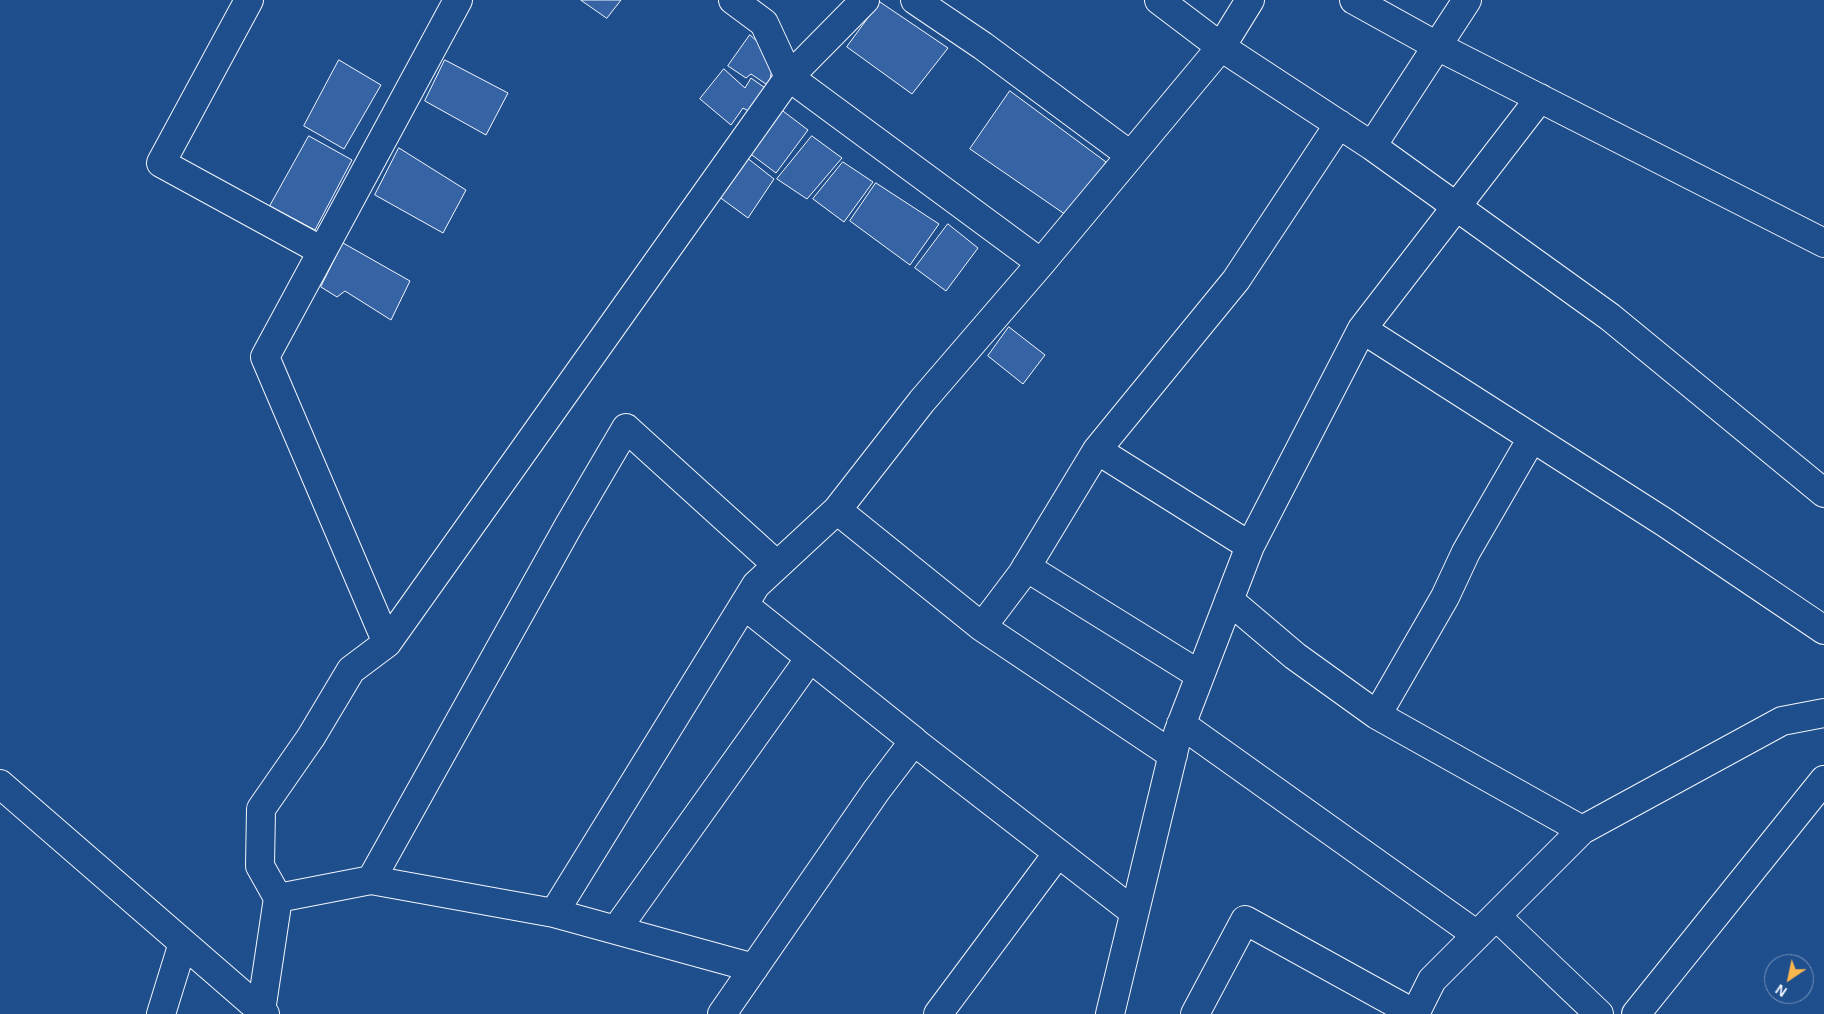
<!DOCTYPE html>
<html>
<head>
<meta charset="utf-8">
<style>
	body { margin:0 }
	#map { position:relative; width:1824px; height:1014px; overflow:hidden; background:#1f4e8c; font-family:Arial,sans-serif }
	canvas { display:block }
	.north { position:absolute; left:1764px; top:954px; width:50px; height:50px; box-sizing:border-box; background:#1f4e8c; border:1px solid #7391ba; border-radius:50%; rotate:214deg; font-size:14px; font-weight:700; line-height:20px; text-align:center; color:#f2f6ff }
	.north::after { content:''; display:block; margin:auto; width:18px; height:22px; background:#ffb74d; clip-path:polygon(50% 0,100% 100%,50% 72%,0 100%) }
</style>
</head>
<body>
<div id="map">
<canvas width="1824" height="1014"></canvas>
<div class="north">N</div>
</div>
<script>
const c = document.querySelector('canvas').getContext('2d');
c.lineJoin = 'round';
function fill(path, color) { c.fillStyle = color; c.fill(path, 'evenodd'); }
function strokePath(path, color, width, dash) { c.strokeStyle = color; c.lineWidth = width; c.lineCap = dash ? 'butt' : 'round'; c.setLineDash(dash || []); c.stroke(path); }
const building = new Path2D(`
	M581,0H621L607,18Z
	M880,2L948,48L912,94L847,47Z
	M750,35L774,56L769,86L751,74L746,78L728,66Z
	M339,60L381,85L344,149L304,126Z
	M445,60L508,93L486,135L425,101Z
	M724,69L745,88L751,78L768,90L752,113L743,108L731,125L700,99Z
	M1010,91L1106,162L1069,217L970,149Z
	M779,108L808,130L776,173L748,152Z
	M309,136L352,160L315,230L270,206Z
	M812,136L842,158L807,199L777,179Z
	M399,148L466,190L443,233L375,195Z
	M746,157L774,179L748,218L718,196Z
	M843,162L873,182L844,222L813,199Z
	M876,183L939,224L910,265L850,221Z
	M948,224L978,248L946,291L915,268Z
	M343,243L410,281L391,320L345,291L337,297L321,287Z
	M1009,327L1045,355L1023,384L988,356Z`);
fill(building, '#3563a3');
strokePath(building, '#f2f6ff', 1);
const minor = new Path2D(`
	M249,0L161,163L322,251
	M733,0L764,23L789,77L1041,263
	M915,0L983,46L1130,155
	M1250,0L1221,47L1372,146L1610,317L1824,493
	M1354,0L1437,46L1824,243
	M1372,146L1467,0
	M1362,329L1664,522L1824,630
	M1097,450L1236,280L1339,124
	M837,510L982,627L1022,574L1097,450L1250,546
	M1026,567L1200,675
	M1229,600L1295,656L1377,715L1445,597L1466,552L1532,438
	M982,627L1173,755
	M387,643L265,357L458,0
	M1377,715L1582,830
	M1181,724L1477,935
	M907,736L1134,912
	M0,784L265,1014
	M371,880L569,525L626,428L777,565
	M278,898L260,866L261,809L311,737L351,670L387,643L789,77L865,0
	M554,913L754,968
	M1496,916L1599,1014
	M616,930L810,658
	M261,1011L278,898L371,880L554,913L756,585L837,510L922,401L1041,263L1221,47L1159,0
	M161,1014L183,943
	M722,1014L876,791L914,741L744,605
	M938,1014L1058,853
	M1110,1014L1178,733L1250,546L1362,329L1540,98
	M1195,1014L1245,920L1415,1014
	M1415,1014L1432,980L1582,830L1782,721L1824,713
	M1636,1014L1824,780`);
strokePath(minor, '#f2f6ff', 30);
strokePath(minor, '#1f4e8c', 28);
</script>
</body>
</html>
